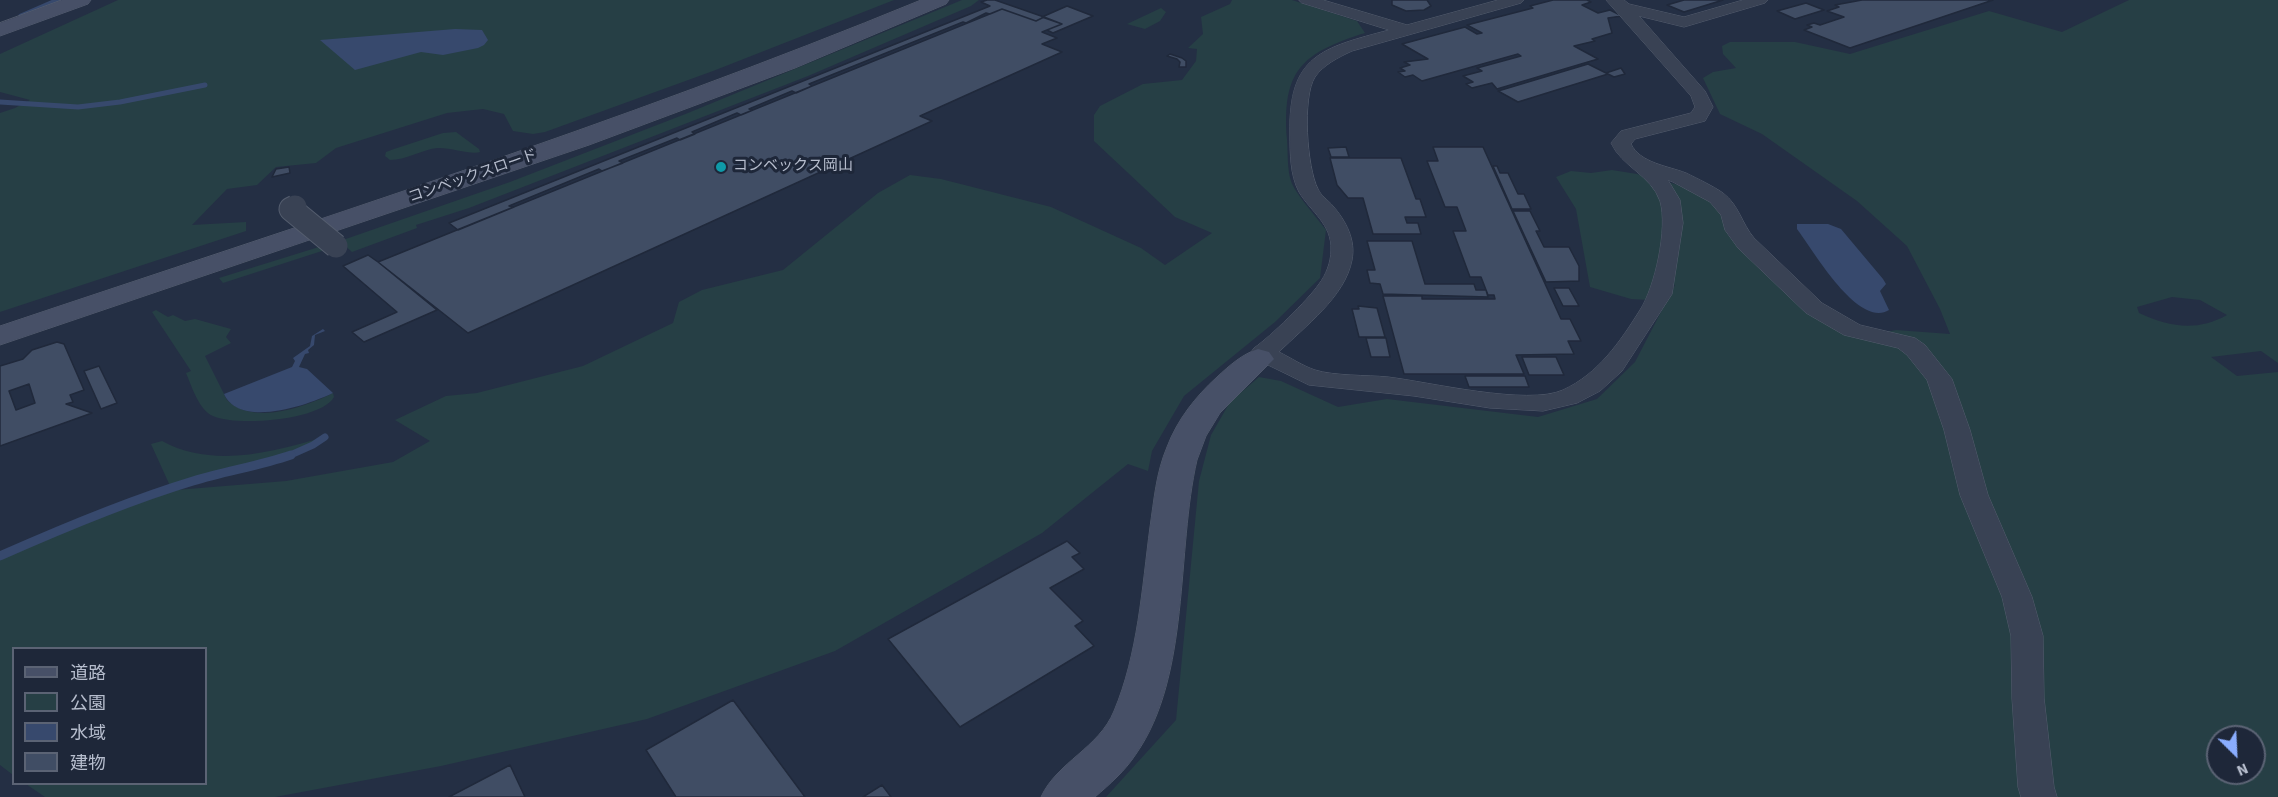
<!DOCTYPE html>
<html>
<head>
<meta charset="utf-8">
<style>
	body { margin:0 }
	#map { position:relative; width:2278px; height:797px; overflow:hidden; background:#242f44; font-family:"Source Sans 3","Noto Sans JP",sans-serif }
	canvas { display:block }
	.legend { position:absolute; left:12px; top:647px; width:195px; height:138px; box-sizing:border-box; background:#1e2739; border:2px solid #5b6374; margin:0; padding:8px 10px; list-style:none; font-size:18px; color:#b6bdcd }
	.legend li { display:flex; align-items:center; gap:12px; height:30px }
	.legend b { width:30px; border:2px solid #5b6374 }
	.north { position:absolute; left:2206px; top:725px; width:60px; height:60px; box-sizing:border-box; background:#1e2739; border:2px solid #5b6374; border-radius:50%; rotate:156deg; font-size:16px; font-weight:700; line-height:24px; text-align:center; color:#b6bdcd }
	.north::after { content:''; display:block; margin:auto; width:21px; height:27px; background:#8aadff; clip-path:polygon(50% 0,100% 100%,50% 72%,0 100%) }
</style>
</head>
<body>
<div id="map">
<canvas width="2278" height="797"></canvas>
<ul class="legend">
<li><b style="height:8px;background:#475067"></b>道路</li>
<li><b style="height:16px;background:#263f45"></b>公園</li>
<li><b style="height:16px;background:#37496d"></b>水域</li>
<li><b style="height:16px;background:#404d64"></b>建物</li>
</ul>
<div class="north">N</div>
</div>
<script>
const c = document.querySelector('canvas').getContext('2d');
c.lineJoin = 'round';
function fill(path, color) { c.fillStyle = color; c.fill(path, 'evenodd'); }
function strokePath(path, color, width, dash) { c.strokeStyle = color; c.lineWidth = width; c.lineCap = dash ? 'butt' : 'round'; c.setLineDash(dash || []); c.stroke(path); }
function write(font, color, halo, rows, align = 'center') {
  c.font = font + ' "Source Sans 3","Noto Sans JP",sans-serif'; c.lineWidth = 6; c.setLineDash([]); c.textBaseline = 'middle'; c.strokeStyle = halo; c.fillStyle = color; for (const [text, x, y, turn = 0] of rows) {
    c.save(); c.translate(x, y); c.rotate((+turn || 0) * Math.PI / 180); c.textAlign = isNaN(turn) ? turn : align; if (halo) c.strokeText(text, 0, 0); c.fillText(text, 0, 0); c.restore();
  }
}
fill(new Path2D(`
	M118,0H894L713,71L545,132L533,134L513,131L504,114L483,109L447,113L336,148L316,163L276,167L257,185L227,189L192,225L246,222V231L0,312V113L15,108L30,100L0,92V54Z
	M962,0H979L971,6L808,76L469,208L416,225L417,228L352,252L340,241L510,182L688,113Z
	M1232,0H1292L1357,21L1365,33C1301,53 1282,71 1287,139C1288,152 1287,169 1291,181C1294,192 1318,219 1326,230L1320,278L1275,322L1184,396L1152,451L1148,471L1128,464L1042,533L835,651L647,719L441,766L275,797H45L26,784H206V648H14L13,775L0,765V558L81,523L176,490L286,481L393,462L430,441L395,420L446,396L477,393L583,366L673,323L679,302L702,290L783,270L878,193L910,175L941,179L1051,207L1141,248L1165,265L1212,233L1175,217L1094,141V115L1100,106L1143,84L1182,80L1196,61L1197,49L1188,48L1203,34L1201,17L1230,4Z
	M2129,0H2278V363L2261,351L2211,357L2237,376L2278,372V797H1106L1176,720L1199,481L1211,435L1230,402L1259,377L1281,381L1338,407L1387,399L1538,417L1597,399L1635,362L1675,285L1656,281L1649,300L1631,299L1590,287L1576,209L1556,177L1571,171L1591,173L1612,170L1637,174L1682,186L1705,197L1720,211L1728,235L1812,315L1856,338L1896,330L1950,334L1940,309L1907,246L1857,201L1762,134L1720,114L1703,78L1713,72L1736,68L1723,54L1722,46L1730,42H1795L1850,54L1989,11L2062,32ZM2172,297L2200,300L2227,315C2197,332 2169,327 2139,313L2137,307ZM2218,737H2254V773H2218Z
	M1161,8L1166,12L1160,21L1145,29L1127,24Z
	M456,132L479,149L480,152C471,155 450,147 437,148C421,150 406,160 390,160L385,156L386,152L394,149L443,133Z
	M322,246L325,250L223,283L219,278Z
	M156,310L168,317L173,315L185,321L195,319L231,329L226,337L231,343L205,356L227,400C254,426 305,407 333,393L334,397C322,420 237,427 213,416C199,410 192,387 186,373L191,371L152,312Z
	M321,438L302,450L229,468L171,488L151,444L162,441C211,468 270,453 321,438Z`), '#263f45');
fill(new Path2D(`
	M455,29L482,30L488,40L484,45L478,48L443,55L421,52L355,70L320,40Z
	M1797,224H1828L1841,229L1883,279L1886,284L1880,291L1889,310C1858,329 1813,250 1797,229Z
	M323,329L325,331L315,335L314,345L308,350L309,353L305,354L299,367L307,369L333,393C308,405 240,429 224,394L292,367L295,361L293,358L310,346L312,336Z`), '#37496d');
strokePath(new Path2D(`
	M21,16L58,0
	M0,102L78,107L120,102L205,85`), '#37496d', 5);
strokePath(new Path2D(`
	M286,457L313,445L325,437`), '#37496d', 7);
strokePath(new Path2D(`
	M0,556C63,528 127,501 193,481C225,471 259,466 291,455`), '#37496d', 9);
const building = new Path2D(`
	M987,0H995L1044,17L1036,21L1002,9L990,14L986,13L966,23L963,22L809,84L812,86L796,93L792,91L749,109L753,110L741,115L737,113L692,132L695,134L680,140L677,138L619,161L623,163L602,171L599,169L509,206L514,207L458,230L449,223L990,6L981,2Z
	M1392,0H1427L1431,6L1424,10L1406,11L1392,5Z
	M1553,0H1587L1591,2L1582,5L1598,13L1610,10L1622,16L1608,18L1612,33L1592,39L1595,41L1574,46L1598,59L1497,89L1492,83L1472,88L1466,84L1473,82L1463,76L1482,71L1477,68L1521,56L1518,54L1422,81L1413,75L1405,77L1398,72L1405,71L1400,68L1410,65L1404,62L1428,59L1402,44L1465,27L1477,34L1482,33L1467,25L1533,8L1530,6Z
	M1684,0H1723L1684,12L1667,5Z
	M1862,0H1993L1850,48L1804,30L1812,27L1807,25L1814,23L1820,25L1844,17L1827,11L1839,7L1835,5Z
	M1806,3L1824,10L1795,19L1777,11Z
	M1067,6L1093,16L1053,33L1047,30L1062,24L1042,17Z
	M1002,9L1036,21L1044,17L1062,24L1042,32L1057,38L1042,44L1062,52L920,116L932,121L468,333L378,262Z
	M1170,54L1182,58L1186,61V67H1179L1180,62L1177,59L1167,56Z
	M1588,64L1606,73L1621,68L1625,74L1614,77L1608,74L1518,102L1498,91Z
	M1346,147L1349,157H1331L1328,148Z
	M1433,147H1483L1561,319H1570L1581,341H1568L1574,354L1516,355L1524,374H1404L1383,296H1422V299H1495L1494,295H1488L1481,277H1470L1453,231H1466L1457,207H1445L1427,161H1438Z
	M1330,158H1401L1416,199H1420L1426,217H1405L1407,223H1418L1421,234H1373L1363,198H1348L1337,185Z
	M1493,166H1497L1500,173H1508L1518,194H1524L1531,209H1512Z
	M289,167L290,173L272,177L276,169Z
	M1513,211H1530L1540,231H1536L1544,247H1569L1579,266V281L1546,282Z
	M1367,241H1412L1425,284H1474L1476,290H1486L1488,297L1383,294L1380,284L1370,283L1367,270H1375Z
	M368,255L378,262L437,310L364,342L352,332L397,312L343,266Z
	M1554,288H1569L1579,306H1563Z
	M1358,306L1377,308L1385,337H1359L1352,309H1359Z
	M1366,338H1386L1390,357H1371Z
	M57,342L64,344L84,390L70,395L73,402L66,404L92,413L0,446V366L23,359L32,350ZM29,384L35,403L16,410L9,391Z
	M1522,357H1556L1564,375H1529Z
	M99,366L117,403L101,409L84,371Z
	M1465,376H1525L1529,387H1469Z
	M1067,541L1080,553L1072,557L1084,569L1050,588L1083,621L1075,626L1094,646L960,727L888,639Z
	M733,700L805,797H676L646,750Z
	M510,765L525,797H449Z
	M882,785L891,797H863Z`);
fill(building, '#404d64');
strokePath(building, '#20293b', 1.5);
const street = new Path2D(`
	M1299,0H1323L1407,25L1498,0H1524L1521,3L1352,51C1339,57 1323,65 1315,77C1302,97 1307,168 1318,189C1321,196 1328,200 1333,206C1346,221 1356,240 1352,260C1345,297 1305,326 1279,352C1291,358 1303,366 1315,370C1334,376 1367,375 1388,377C1429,382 1528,406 1563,390C1598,374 1620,342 1640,310C1655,287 1668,228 1660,201C1651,175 1622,167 1611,143L1621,131L1691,113L1695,107L1691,96L1606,0H1624L1629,4L1684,17L1743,0H1768L1765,3L1684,27L1639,16L1705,91L1713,107L1705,121L1635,139L1631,144C1640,163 1668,166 1686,173C1698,179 1713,186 1723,193C1739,205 1742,224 1754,238L1822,303L1860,325L1915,338L1925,345L1952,379L1970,430L1988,495L2032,597L2043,636L2044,698L2054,787L2057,797H2021L2018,787L2012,698L2011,636L2002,597L1960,495L1944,430L1927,380L1907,355L1898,348L1844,335L1806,313L1738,248L1725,230L1721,215L1710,202L1673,182L1668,180L1680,200L1683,223L1672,294L1622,371L1600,391L1577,403L1543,411L1490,408L1414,396L1309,385L1266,364L1258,366L1249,364L1246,359L1254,348C1270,337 1308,300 1319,284C1326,275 1331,262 1331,250C1332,224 1311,212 1299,192C1290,175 1290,153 1290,134C1288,55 1322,48 1389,30L1302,3Z`);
const secondary = new Path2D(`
	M62,0H91L88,4L0,36V23Z
	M921,0H949L946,4L795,68L589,145L0,345V326C310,222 619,124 921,0Z
	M1258,349L1269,352L1274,359L1220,413L1206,436L1197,460C1176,551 1191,675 1136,754C1125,771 1110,784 1095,797H1041C1057,762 1099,748 1114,711C1138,654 1142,588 1150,527C1154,500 1156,473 1167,447C1177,420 1196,396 1217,377C1229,366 1242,354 1258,349Z`);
strokePath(street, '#545d6e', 1);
strokePath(secondary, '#545d6e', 1);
fill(street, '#394254');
fill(secondary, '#475067');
const streetBridge = new Path2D(`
	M295,207L291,209L336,246`);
strokePath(streetBridge, '#545d6e', 25, []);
strokePath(streetBridge, '#394254', 23);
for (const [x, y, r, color] of [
	[721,167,6,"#0f9aa8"]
]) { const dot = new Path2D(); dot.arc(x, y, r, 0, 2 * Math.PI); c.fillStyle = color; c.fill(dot); strokePath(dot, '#1e2739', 2); }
write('15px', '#b6bdcd', '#1e2739', [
	["コンベックス岡山",733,167]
], 'left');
write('15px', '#b6bdcd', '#1e2739', [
	["コンベックスロード",473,177,-19]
]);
</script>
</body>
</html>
